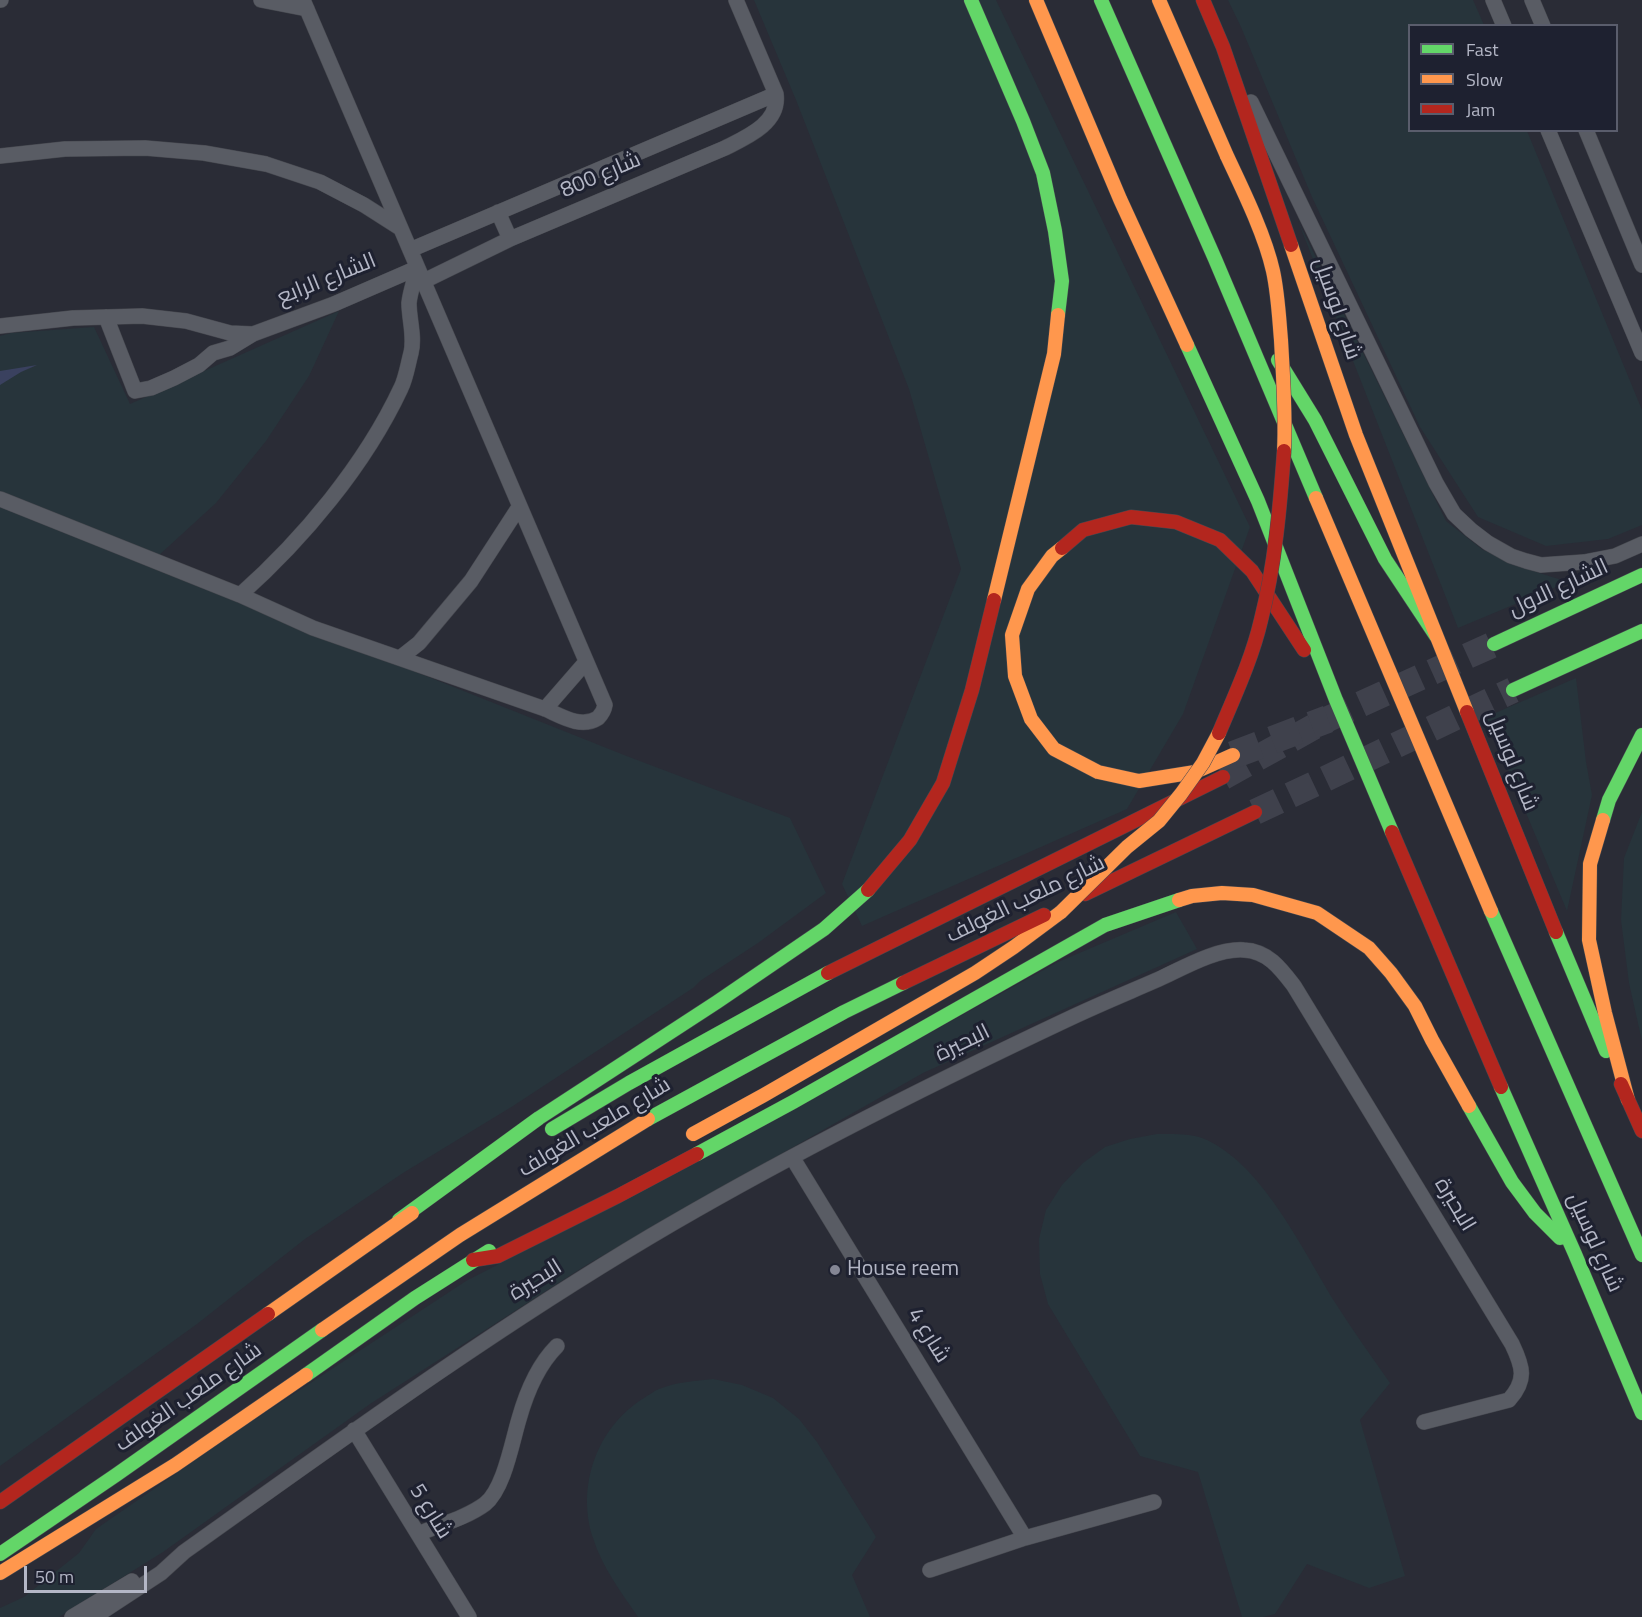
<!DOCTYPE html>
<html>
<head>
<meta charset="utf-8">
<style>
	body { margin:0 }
	#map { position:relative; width:1642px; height:1617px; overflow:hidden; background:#2a2c36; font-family:"Titillium Web",sans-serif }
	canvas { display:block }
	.legend { position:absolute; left:1408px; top:24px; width:210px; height:108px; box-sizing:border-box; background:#1e2130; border:2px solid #5a5d6c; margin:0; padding:8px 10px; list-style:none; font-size:18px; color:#b4b7c6 }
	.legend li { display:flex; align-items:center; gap:12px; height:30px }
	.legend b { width:30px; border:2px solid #5a5d6c }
	.scale { position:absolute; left:24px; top:1566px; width:123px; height:27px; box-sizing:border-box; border:3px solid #b4b7c6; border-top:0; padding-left:8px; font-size:18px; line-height:21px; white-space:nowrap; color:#b4b7c6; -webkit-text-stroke:4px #1e2130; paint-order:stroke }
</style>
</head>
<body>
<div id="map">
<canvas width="1642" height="1617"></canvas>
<ul class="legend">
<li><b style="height:8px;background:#63d668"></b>Fast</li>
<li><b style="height:8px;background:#ff974d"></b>Slow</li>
<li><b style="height:8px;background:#b3261e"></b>Jam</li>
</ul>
<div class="scale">50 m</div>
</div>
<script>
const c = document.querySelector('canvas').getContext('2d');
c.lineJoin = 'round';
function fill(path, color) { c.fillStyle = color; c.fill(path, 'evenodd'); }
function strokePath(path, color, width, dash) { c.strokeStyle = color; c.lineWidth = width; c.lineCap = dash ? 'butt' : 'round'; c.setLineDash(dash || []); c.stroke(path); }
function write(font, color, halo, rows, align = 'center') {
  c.font = font + ' "Titillium Web",Cairo,sans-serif'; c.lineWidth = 6; c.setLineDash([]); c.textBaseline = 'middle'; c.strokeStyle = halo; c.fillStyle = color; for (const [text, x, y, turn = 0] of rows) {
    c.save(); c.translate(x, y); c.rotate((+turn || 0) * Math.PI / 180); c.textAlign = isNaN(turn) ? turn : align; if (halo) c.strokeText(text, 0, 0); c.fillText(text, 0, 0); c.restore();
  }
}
fill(new Path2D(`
	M754,0H996L1250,527L1183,714L1127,809L862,926L842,884L961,569L909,389L796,100Z
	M1228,0H1473L1484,25L1410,26V130L1527,131L1642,410V525L1608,539L1546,546L1478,517L1420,427L1312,197L1241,27Z
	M1298,221L1446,521L1483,550L1530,570L1568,582L1458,628Z
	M339,311L309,376L266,441L216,503L157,557L0,493V336L11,333L94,327L130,404Z
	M0,506L624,755L790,818L826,893L758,943L700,981L693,988L513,1106L403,1173L305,1239L197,1324L0,1466Z
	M1576,678L1586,762L1592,795L1567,911L1486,717Z
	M1642,812V1041L1629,983L1621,920L1624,858Z
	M1176,912L1197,949L923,1073L588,1264L370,1404L163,1552L59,1617H0V1608L24,1597L79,1553L96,1529L248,1424L466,1281L684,1169L1058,962Z
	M1157,1134C1173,1134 1193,1133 1207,1140C1264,1167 1303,1251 1336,1304C1353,1331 1372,1357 1390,1383L1360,1420L1405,1576L1369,1588L1307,1564L1275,1614L1263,1617H1242L1198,1472L1140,1456L1048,1304L1040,1274L1039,1239L1046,1210L1062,1185L1083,1163L1105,1147L1130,1139Z
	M713,1379L742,1385L773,1398L799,1419L817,1442L876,1537L852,1575L870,1617H638C621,1592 602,1567 593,1538C576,1486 597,1427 644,1398C649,1395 654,1391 659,1389C676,1382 695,1381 713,1379Z`), '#27343b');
fill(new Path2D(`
	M37,365L21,372L0,385V371Z`), '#3a415f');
strokePath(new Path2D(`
	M1223,777L1328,719L1494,644
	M1255,812L1513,690`), '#3f414c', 26, [26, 13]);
strokePath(new Path2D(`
	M1233,755L1328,719`), '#3f414c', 28, [28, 14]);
const street = new Path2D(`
	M0,0H1
	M261,0L307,9
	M1493,0L1504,26
	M1532,0L1543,26
	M1251,102L1436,483L1454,514L1471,530L1488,543L1511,556L1526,561L1541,565L1584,562L1615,556L1642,544
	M1548,130L1642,353
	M1586,130L1642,265
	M0,156L65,149L145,148L204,153L266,164L320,182L364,205L400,228
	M498,212L510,239
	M410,250L776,94
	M424,281L510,239L725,148C747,137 780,123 776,94L736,0
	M106,317L135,391L151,388L174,378L199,365L213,353L230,348L253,334
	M0,326L73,318L142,316L186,321L230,333L253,334L334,304L417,268
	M0,499L240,595L313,628L545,709C561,716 581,729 598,718C602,714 604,711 605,705L303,0
	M240,595C303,539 365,465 401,388C406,378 408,364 411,353C415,337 409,319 409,303C410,292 415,279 417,268
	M400,658L419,643L471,581L519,507
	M545,709L585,663
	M792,1157L1025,1538
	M354,1430L469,1617
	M418,1534C439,1525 466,1518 485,1504C504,1489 512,1442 519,1419C526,1394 538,1365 557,1346
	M930,1570L1025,1538L1154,1502
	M72,1617L132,1581
	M94,1617L161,1573L184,1552C337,1443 489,1332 651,1236C785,1157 924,1087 1064,1021C1095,1006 1127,993 1159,979C1183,968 1217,948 1244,950C1268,951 1281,969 1294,986L1512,1344C1523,1367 1527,1380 1509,1400L1424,1422`);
const fast = new Path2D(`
	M971,0L1023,121L1043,173L1055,231L1062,281L1058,315
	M1101,0L1215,259L1316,498
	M1187,345L1258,501L1336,700L1392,832
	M1278,360L1315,420L1385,559L1436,636
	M1494,644L1642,575
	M1513,690L1642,631
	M1603,820L1609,800L1642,735
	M1491,911L1642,1255
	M1556,932L1606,1051
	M1501,1087L1575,1254L1642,1413
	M1469,1106L1512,1182L1535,1213L1560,1238
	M648,1119L844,1012L903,983
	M552,1129L629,1083L828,973
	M697,1154L793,1102L1105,925L1179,900
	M399,1220L539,1118L717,1002L824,929L868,890
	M306,1375L415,1298L489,1251
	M0,1554L116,1475L322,1330`);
const slow = new Path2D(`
	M1036,0L1120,199L1187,345
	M1159,0L1227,156
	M1291,245L1356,435L1467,712
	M1316,498L1491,911
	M1062,548L1052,556L1028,589L1012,635L1015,676L1031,719L1054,749L1098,772L1139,781L1195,772L1233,755
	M994,600L1054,354L1058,315
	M1603,820L1590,864L1589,940L1605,1013L1628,1100
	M1179,900L1192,896L1222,893L1253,895L1317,913L1369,948L1391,973L1415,1006L1432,1040L1469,1106
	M693,1134L764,1095L975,973L1014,947L1061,912
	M268,1314L412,1213
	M322,1330L460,1235L648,1119
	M0,1573L175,1465L306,1375`);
const jam = new Path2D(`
	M1203,0L1223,47L1291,245
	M1062,548L1083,530L1131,517L1176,522L1220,540L1252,571L1304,650
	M1467,712L1556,932
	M1392,832L1501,1087
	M868,890L910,840L943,783L972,690L994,600
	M1085,894L1255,812
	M828,973L1223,777
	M903,983L1044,915
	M1621,1084L1642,1131
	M473,1260L498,1256L618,1196L697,1154
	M0,1502L268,1314`);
strokePath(street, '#46484f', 16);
strokePath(fast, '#46484f', 15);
strokePath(slow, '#46484f', 15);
strokePath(jam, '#46484f', 15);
strokePath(street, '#595c64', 15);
strokePath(fast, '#63d668', 14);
strokePath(slow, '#ff974d', 14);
strokePath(jam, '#b3261e', 14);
const slowBridge = new Path2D(`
	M1227,156C1243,190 1265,235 1273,271C1278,294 1279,317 1281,340C1283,377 1286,414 1284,451
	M1061,912L1127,847L1159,821L1181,794L1203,763L1219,733`);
const jamBridge = new Path2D(`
	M1219,733C1234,697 1252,659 1261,620C1275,565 1280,507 1284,451`);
strokePath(slowBridge, '#474851', 15, []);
strokePath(jamBridge, '#474851', 15, []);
strokePath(slowBridge, '#ff974d', 14);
strokePath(jamBridge, '#b3261e', 14);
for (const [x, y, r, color] of [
	[835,1270,6,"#848694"]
]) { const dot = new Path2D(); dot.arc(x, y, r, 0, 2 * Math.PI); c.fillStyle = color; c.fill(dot); strokePath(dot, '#1e2130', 2); }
write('22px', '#b4b7c6', '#1e2130', [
	["شارع 800",601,176,-23],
	["الشارع الرابع",327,280,-22],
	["شارع لوسيل",1336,309,71],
	["الشارع الاول",1559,589,-25],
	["شارع لوسيل",1511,761,68],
	["شارع ملعب الغولف",1026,900,-26],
	["البحيرة",963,1044,-26],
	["شارع ملعب الغولف",595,1128,-31],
	["البحيرة",1454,1205,59],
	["شارع لوسيل",1594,1243,66],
	["البحيرة",536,1281,-32],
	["شارع 4",928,1336,58],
	["شارع ملعب الغولف",189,1398,-35],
	["شارع 5",430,1512,58]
]);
write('22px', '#b4b7c6', '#1e2130', [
	["House reem",847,1270]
], 'left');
</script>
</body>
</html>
